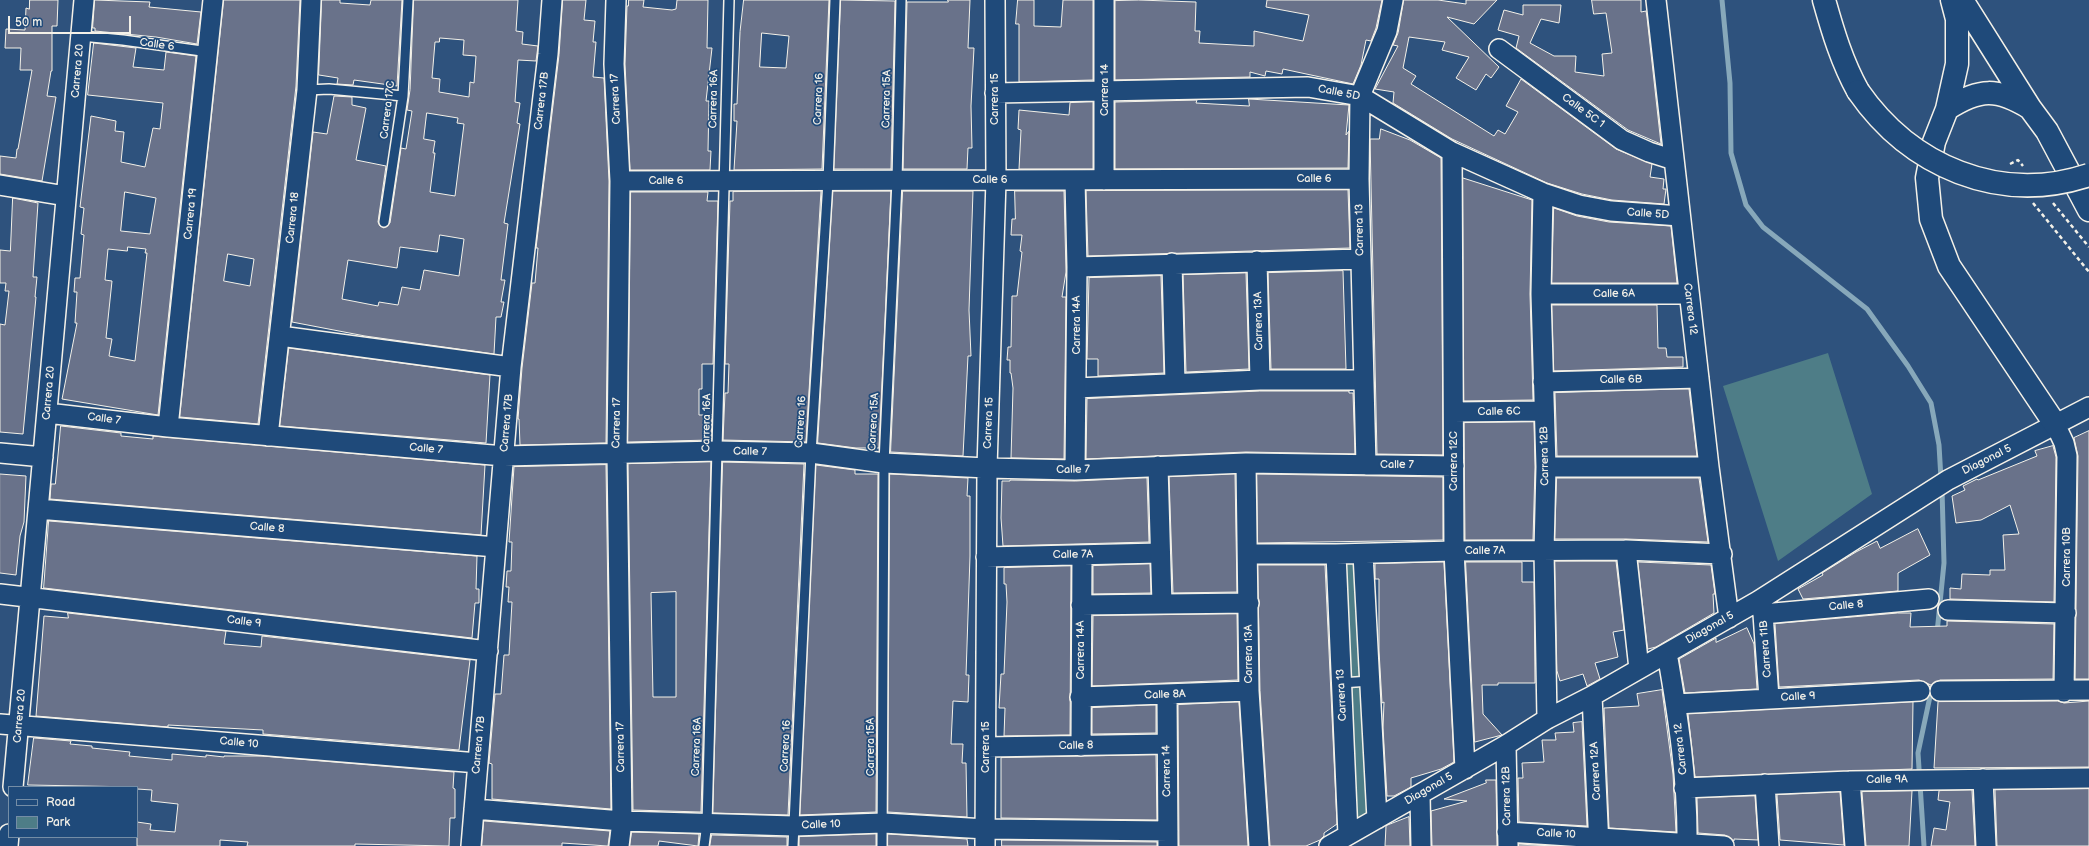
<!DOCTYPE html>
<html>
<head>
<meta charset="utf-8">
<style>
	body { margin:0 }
	#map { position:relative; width:2089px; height:846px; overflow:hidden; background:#2e527d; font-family:"Balsamiq Sans",sans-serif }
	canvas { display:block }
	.legend { position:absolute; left:8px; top:786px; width:130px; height:52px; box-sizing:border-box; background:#1f4a7a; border:1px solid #748da6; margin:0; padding:5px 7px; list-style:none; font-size:12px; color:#f4f1e8 }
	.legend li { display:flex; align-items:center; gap:8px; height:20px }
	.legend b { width:20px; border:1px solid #748da6 }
	.scale { position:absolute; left:8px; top:16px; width:123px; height:18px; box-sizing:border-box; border:2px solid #f4f1e8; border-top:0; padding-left:5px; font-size:12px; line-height:14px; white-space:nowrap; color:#f4f1e8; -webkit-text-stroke:3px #1f4a7a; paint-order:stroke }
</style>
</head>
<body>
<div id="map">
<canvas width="2089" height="846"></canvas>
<ul class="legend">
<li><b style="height:5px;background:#1f4a7a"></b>Road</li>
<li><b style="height:11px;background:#4e7d87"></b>Park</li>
</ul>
<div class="scale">50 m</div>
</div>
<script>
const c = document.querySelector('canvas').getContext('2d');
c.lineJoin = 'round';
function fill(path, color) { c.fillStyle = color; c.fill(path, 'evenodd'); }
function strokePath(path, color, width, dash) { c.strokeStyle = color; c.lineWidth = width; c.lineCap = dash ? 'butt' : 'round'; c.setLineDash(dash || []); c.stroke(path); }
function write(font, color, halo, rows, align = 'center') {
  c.font = font + ' "Balsamiq Sans",sans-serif'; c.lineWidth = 3.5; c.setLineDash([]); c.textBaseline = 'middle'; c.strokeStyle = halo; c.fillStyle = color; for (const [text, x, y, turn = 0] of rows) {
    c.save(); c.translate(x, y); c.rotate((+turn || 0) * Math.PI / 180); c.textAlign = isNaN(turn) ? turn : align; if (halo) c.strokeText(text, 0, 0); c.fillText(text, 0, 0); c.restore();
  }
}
fill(new Path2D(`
	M1828,353L1872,494L1778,561L1723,386Z
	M1339,559H1359L1370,812L1355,818Z`), '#4e7d87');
strokePath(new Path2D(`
	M1722,0L1730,83L1731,153L1746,205L1763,227L1867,309L1908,366L1931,403L1939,445L1941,479
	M1937,633L1944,563L1942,489
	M1924,846L1918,753L1932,687`), '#87a8ba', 5);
const building = new Path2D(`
	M30,0H58L57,26H52V71H51L47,96L56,97L42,181L0,174V156L16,158L17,149H18L32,70H20L21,48H5L6,29L25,30L26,8L29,9Z
	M95,0L150,2L149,7L201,12L197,44L156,37L95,31V28H93Z
	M224,0H300L296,86L258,424L180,417ZM228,254L254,259L250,286L224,281Z
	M322,0H340V3L370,5L371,0H402L397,86L354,80L353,85L337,84L338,78L319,75Z
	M414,0H518L516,31L523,32L522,44L538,46L536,61L518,60L515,102L520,103L517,123L520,124L504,223L508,224L501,280H505L501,302H504L501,317H496L494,354L365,336L292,322L313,132L327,134L334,96L352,97V105L366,108L356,160L386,166L378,222L380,226L384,228L390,223L401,148L406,149L412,111L407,110L410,90ZM440,38L464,40L463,55L476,56L474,83L470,82L469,97L439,92L440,79L432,78L435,42H439ZM427,113L458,118L457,123L464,124L455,196L430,192L435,153H433L435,141L424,139ZM440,235L464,239L459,276L424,270L420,290L402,287L398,305L379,302L378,306L342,299L348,260L397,268L400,247L437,252Z
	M563,0H586L584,20L595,21L593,42H596L593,77L604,78L609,181L606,443L520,445L519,419H518L522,368L532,283H535L538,248H536L559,55Z
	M629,0H644L643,7L672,10L676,9L677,0H708L707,48H712L706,101H709L708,151H711L710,170H630L625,64L627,6H628Z
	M744,0H829L822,169L734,170L737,121H734V104H737L740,32ZM762,33L789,36L786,68L760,67Z
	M841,0L895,1L891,169H834Z
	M948,0H970L968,48H974L971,106L972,148H968L967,169H903L907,2H948Z
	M1018,0H1034V26L1061,27L1063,0H1093V80L1019,82V24H1016Z
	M1139,0L1196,2L1195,31H1200L1199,43L1254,46V31L1303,41L1309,15L1266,7L1267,0H1382L1376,28L1371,41L1366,40L1361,65L1353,84L1283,69L1282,74L1266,71L1265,76L1250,72V77L1115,80V1Z
	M1404,0H1438L1466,4V0H1497L1474,24L1447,17L1499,67L1491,78L1486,74L1476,90L1456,78L1469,57L1442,50L1445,42L1409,37L1403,68L1416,76L1411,84L1494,136L1498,130L1505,134L1518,112L1506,106L1521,79L1616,149L1652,164L1650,177L1664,179L1663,189H1666L1664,204L1612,200L1582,194L1547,183L1452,139L1393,103L1394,92L1375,89L1398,46L1393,45L1398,33Z
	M1592,0H1641V12L1646,11L1647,17L1661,144L1628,130L1516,48L1519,36L1498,30L1504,10L1523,15V5H1561L1559,23L1541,19L1530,43L1554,56H1576L1575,72L1604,76L1602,54L1612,53L1606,13L1594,14Z
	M94,43L136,48L133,67L164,70L166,52L196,56L158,415L62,399L77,323H75L77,292H74L75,278H80L84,235L81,234L84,208L80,207L91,116L116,121L115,131L124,132L121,162L145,167L153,128L160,129L163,103L88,95ZM125,192L156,198L150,234L121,231ZM128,247L146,249L145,253H147L135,361L109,356L112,339L106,338L112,281L105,280L108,249L127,251Z
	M1249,99L1349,105L1346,135L1349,131L1348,168L1115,169V102L1197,100L1196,103L1249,106Z
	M1093,102V169H1019L1021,130L1018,129L1019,110L1069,115L1070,103Z
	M1381,129L1410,140L1441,158L1443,455L1377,454L1370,139H1379Z
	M1463,178L1532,200L1530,294L1533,400L1464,401Z
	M1348,190L1350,248L1088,256L1086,191Z
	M821,191L806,442L723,440L725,393H728L729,364H725L730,201H733V192Z
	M833,191H891L879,448H856L818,443Z
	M903,191H973L969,310L971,356H968L963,456L891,452Z
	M1015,191H1064L1066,272L1062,297H1066L1064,459L1011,458L1013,388L1011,373H1010V360H1007L1008,347H1011L1012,296H1017L1022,252L1020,251L1022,235H1011L1012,219H1015Z
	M631,192H708L707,201H718L713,364H702V389H699V415H712L711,440L628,442Z
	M13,198L38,203L33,277H37L35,297H36L23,434L0,432V324L5,325L9,291H5L6,283H0V250L10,251Z
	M1554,208L1577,216L1609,222L1671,226L1677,283H1552Z
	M1343,271L1346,369H1271L1268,273Z
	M1246,273L1249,369L1186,372L1183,275Z
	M1161,276L1164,373L1098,376V359H1087L1089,278Z
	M1552,305H1657L1658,348H1666L1667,357H1683V367L1554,371Z
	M289,348L490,375L486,443L280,426Z
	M1689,389L1697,456H1557L1555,393Z
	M1260,391H1349V393H1353L1355,454L1246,452L1086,459L1087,399Z
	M1534,422L1535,467L1533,540H1465L1464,423Z
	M61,426L121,433V436L153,439V436L485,465L481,535L50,499L51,484H55Z
	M2089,431V679H2075L2078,456L2074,438Z
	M2053,446L2056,457L2054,602L1950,599V588L1961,589L1962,574L1990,575V570H2005L2003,535L2019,534L2010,505L1981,520L1956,523L1952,496L1965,490L1963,486L1977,479L1978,480L2037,456L2035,451Z
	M711,462L701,812L633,810L628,464ZM676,592V697H653L651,593Z
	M723,462L804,464L788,815L713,813Z
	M606,465L611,809L492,799V764L489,763L495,694H501L504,655H509L512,602H508L509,587H506L507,571H511L512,542H509L514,467Z
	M816,465L855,470V474H878L876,812L800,815Z
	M0,474L26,476L24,522L20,536L16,575L0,573Z
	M890,474L968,478L967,496H970V556L966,675H969L968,702L953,701L951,744H963L962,763H966L967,817L888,812Z
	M1235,474L1237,592L1173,593L1169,477Z
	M1257,474L1443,477V540L1258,543Z
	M1147,478L1149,542L1003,546L1001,518L1002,481H1010V480L1075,481Z
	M1557,478H1699L1708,542L1626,539H1555Z
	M49,521L477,556L476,589H479V603H475L472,638L44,588Z
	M1918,529L1930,555L1898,573V591L1803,599L1798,589L1823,575L1822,573L1856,552L1877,541L1880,548Z
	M1555,561H1616L1624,630L1613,632L1618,657L1595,663L1600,679L1587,686L1583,674L1560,681L1557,671Z
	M1444,562L1454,762L1441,769L1411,778V787L1394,796H1387L1383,728L1384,702L1382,703L1379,651V579H1375V564Z
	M1466,562H1522V582H1534L1535,683H1498V685H1482L1483,714L1502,735L1475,742Z
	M1638,562L1711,565L1715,594H1713L1714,613L1656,647L1648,649Z
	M1150,564L1151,593L1093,594V566Z
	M1258,565H1325L1337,824L1324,833V836L1320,840L1306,846H1270L1260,691Z
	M1071,566L1070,735L1004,736L1005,708H999L1001,674H1004L1007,602L1006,584H1004V568Z
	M68,613L226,631L224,644L261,647L262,636L470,660L459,750L263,734V730L168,725V727L36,716L44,616L68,618Z
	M1898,613H1911L1910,627L1947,626V621L2054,624L2053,679L1940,680L1931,685L1919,680L1779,687L1775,624Z
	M1237,614L1238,680L1092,686L1093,616Z
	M1747,628L1754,644L1757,689L1685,693L1679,659L1716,638V642Z
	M1662,690L1673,774L1676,832L1609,828L1604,708L1639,706L1637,694Z
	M2058,701L2064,703L2089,701V767L1934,768L1938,702Z
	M1239,702L1248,846H1179L1178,705Z
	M1913,702L1912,769L1695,777L1688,714Z
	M1156,705V733L1092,734V708Z
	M1582,722L1587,826L1519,822L1518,778H1523L1522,763L1544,762L1542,740H1556L1555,733L1574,732L1573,723Z
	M34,738L71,741L70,744L92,746V748L130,752L129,756L172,760V754L206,757V755L224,757V756H262L454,772L453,788L455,789V818H450L449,846L355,844V846H247L248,842L220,840V846H137V822L151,824L150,830L175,832L178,804L151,801L152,790L137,789V787L28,785Z
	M1156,755L1157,820L1001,818V758Z
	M1486,780H1496L1497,846H1432L1431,811L1467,801L1444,799L1486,783Z
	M2089,789V846H1997L1995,790Z
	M1972,790L1975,846H1931L1934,828L1946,830L1950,802L1938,800L1939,791Z
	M1912,791L1909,846H1866L1862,792Z
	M1840,792L1844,845L1780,840L1777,795Z
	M1755,796L1758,840L1734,839V841L1725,835L1698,833L1697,798Z
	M1409,817L1410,846H1385L1386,826Z
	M484,821L610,831L608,846L562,843V846H482Z
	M632,832L699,834L698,846L659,841L658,846H630Z
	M876,834V846H799V837Z
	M888,834L967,839L968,846H888Z
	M712,835L787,837V846H710Z
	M1002,840L1157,842V846H1002Z
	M1519,844L1553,846H1519Z`);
fill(building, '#69728a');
strokePath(building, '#f4f1e8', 1);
const service = new Path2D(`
	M81,36L123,40L209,52
	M307,90L329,89L403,96
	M384,222L403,96L408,0
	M1341,683L1370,681
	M704,846L707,823L729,0
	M793,846L811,453L828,181L835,0
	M882,846L884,463L897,181L901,0`);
const minor = new Path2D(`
	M616,0L614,64L620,181L617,455L622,821L619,846
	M1656,0L1709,467L1729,618
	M1499,49L1622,140L1649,152L1674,160
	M995,93L1308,87L1360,96L1452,152L1543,193L1579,205L1611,211L1680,216
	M1452,152L1454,551L1465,769
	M1104,180V0
	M620,181L1359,179
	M0,185L66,196
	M1543,193L1541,294L1546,467L1544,551L1547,719
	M1257,261L1260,380
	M1172,263L1175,383
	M1077,267L1361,259
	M1541,294H1688
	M280,336L511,367
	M1543,382L1699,378
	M1076,388L1260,380H1363
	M1454,412L1544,411
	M47,413L168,427L504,456L718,451L811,453L884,463L987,468L1075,470L1246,463L1454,466
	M2055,424L2064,443L2067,456L2064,692
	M168,427L213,0
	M268,436L307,90L311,0
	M0,453L43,457
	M1246,463L1249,691L1259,846
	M1366,465L1359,179L1360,96L1387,31L1393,0
	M1158,466L1162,604
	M1546,467H1709
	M1075,470L1077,267L1075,180
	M38,509L496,547
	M1626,550L1639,669
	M1248,554H1336L1454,551L1626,550L1722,554
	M1336,554L1348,835
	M1363,554L1377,819
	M986,557L1160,553
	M0,594L488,651
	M1759,602L1763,614L1769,698
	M1081,605L1249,603
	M1948,610L2066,613
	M1763,614L1929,599
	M1667,653C1678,716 1688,782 1687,846
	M1940,691L2089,690
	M1167,695L1168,846
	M1592,696L1599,846
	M1080,697L1249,691
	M1676,704L1920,691
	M0,724L478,763
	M1506,745L1508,846
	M1081,746L1082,555
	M986,747L1167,744
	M1983,779L1986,846
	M1850,781L1855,846
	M1765,784L1769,846
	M13,787L84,0
	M1684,788L1850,781L2089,778
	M1420,795L1421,846
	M474,809L622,821L794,826L883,823L986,829L1168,831
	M1507,832L1724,846
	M8,846L9,834
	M471,846L511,367L548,54L552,0
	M985,846L987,468L996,180L995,0
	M1329,846L1506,745L1547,719L1592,696L1758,601L1948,480L2089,407`);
const primary = new Path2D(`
	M1952,0L1957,19V64L1947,109L1934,142L1927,178L1931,219L1949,266L2055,424
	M1962,0L2030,108L2047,131L2089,210
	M1947,109C1980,88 1997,88 2030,108`);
const trunk = new Path2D(`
	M1824,0C1833,32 1842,62 1858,91`);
strokePath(service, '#f4f1e8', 12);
strokePath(minor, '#f4f1e8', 22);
strokePath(primary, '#f4f1e8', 25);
strokePath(trunk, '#f4f1e8', 25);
strokePath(new Path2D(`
	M2010,164L2018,160L2023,166
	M2033,203L2089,272
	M2053,203L2089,247`), '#f4f1e8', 2.5, [4, 3]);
strokePath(service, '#1f4a7a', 9);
strokePath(minor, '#1f4a7a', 19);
strokePath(primary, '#1f4a7a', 22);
strokePath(trunk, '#1f4a7a', 22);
const trunkBridge = new Path2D(`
	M1858,91C1910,166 1999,205 2089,175`);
strokePath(trunkBridge, '#f4f1e8', 25, []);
strokePath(trunkBridge, '#1f4a7a', 22);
write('11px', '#f4f1e8', '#1f4a7a', [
	["Calle 6",157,45,8],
	["Carrera 20",78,71,-85],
	["Carrera 14",1105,90,-90],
	["Calle 5D",1339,93,11],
	["Carrera 17",616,99,-93],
	["Carrera 16A",714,99,-89],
	["Carrera 16",819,99,-88],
	["Carrera 15A",887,99,-89],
	["Carrera 15",995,99,-90],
	["Carrera 17B",542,101,-83],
	["Carrera 17C",388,110,-83],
	["Calle 5C 1",1583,111,36],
	["Calle 6",1314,179],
	["Calle 6",990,180],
	["Calle 6",666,181],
	["Carrera 19",191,214,-84],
	["Calle 5D",1648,214,4],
	["Carrera 18",293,218,-84],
	["Carrera 13",1360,230,-91],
	["Calle 6A",1614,294],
	["Carrera 12",1690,309,83],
	["Carrera 13A",1259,321,-91],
	["Carrera 14A",1077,325,-90],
	["Calle 6B",1621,380,-1],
	["Carrera 20",49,393,-85],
	["Calle 6C",1499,412,-1],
	["Calle 7",104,419,7],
	["Carrera 16",801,422,-86],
	["Carrera 15A",874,422,-87],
	["Carrera 17B",507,423,-85],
	["Carrera 17",617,423,-89],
	["Carrera 16A",707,423,-89],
	["Carrera 15",989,423,-88],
	["Calle 7",426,449,5],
	["Calle 7",750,452,1],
	["Carrera 12B",1545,456,-91],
	["Diagonal 5",1987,460,-27],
	["Carrera 12C",1454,461,-90],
	["Calle 7",1397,465],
	["Calle 7",1073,470,-1],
	["Calle 8",267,528,5],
	["Calle 7A",1485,551],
	["Calle 7A",1073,555,-1],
	["Carrera 10B",2067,557,-90],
	["Calle 8",1846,606,-5],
	["Calle 9",244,622,7],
	["Diagonal 5",1710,628,-30],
	["Carrera 11B",1766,649,-94],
	["Carrera 14A",1081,650,-90],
	["Carrera 13A",1249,654,-90],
	["Calle 8A",1165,695,-2],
	["Carrera 13",1342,695,-93],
	["Calle 9",1798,697,-3],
	["Carrera 20",20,716,-85],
	["Calle 10",239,743,5],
	["Carrera 17B",479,745,-85],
	["Carrera 16",786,746,-87],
	["Calle 8",1076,746,-1],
	["Carrera 17",621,747,-91],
	["Carrera 16A",697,747,-88],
	["Carrera 15A",871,747,-90],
	["Carrera 15",986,747,-90],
	["Carrera 12",1681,749,-96],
	["Carrera 14",1167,771,-91],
	["Carrera 12A",1596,771,-93],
	["Calle 9A",1887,780,-1],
	["Diagonal 5",1429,789,-30],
	["Carrera 12B",1507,796,-91],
	["Calle 10",821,825,-2],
	["Calle 10",1556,834,3]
]);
</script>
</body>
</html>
